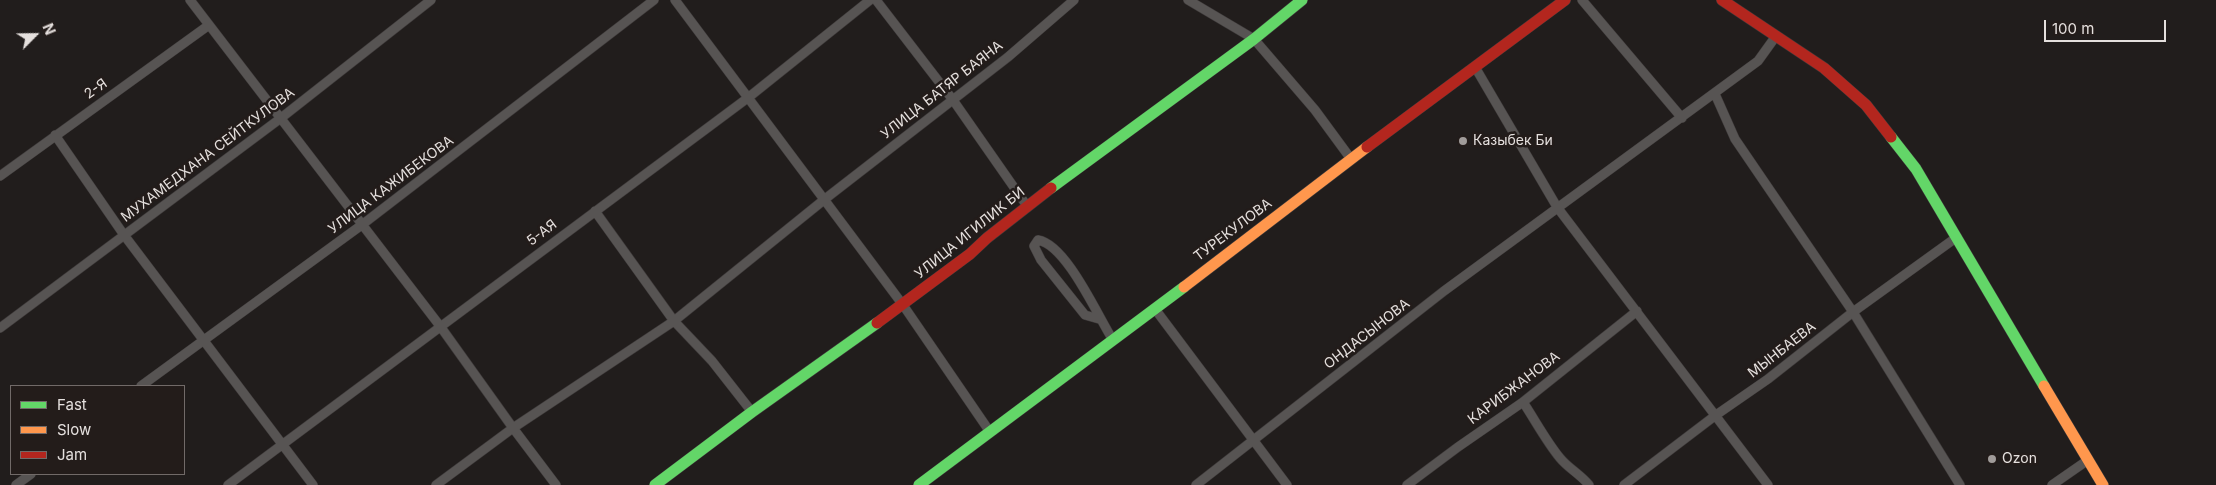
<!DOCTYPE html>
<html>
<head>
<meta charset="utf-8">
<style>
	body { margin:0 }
	#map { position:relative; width:2216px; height:485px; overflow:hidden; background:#211d1c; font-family:Inter,sans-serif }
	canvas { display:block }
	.legend { position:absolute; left:10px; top:385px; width:175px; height:90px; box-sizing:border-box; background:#231c1a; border:1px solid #716a68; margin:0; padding:6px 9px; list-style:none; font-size:15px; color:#e5e0de }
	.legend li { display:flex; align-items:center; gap:10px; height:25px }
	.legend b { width:25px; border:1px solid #716a68 }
	.north { position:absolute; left:10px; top:10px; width:50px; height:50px; -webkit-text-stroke:4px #231c1a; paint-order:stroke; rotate:67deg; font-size:14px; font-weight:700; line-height:20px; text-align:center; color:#e5e0de }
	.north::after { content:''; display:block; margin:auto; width:18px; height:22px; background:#e5e0de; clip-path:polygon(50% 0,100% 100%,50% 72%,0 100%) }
	.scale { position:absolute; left:2044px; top:20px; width:122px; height:22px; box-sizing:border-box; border:2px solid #e5e0de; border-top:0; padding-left:6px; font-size:15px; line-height:18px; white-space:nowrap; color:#e5e0de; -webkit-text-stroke:4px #231c1a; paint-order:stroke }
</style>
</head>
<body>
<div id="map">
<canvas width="2216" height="485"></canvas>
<ul class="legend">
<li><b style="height:6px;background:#63d668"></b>Fast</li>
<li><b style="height:6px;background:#ff974d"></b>Slow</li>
<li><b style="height:6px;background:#b3261e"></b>Jam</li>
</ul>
<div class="north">N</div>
<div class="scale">100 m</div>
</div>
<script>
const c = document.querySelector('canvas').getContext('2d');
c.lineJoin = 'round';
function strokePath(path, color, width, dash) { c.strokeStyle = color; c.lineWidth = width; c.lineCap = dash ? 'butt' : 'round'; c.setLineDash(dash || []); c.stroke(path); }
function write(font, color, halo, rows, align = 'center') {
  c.font = font + ' Inter,sans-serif'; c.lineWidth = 5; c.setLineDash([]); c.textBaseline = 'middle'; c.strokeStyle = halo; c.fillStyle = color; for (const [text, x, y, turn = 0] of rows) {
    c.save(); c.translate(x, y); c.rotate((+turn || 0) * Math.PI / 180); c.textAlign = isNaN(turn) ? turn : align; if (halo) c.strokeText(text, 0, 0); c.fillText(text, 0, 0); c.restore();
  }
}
const street = new Path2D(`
	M190,0L440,326L513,428L556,485
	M675,0L903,305L990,432
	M876,0L953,100L1027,206
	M1188,0L1254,39L1315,110L1351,159
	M1582,0L1682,118
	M1475,67L1557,207L1768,485
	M1715,94L1735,139L1853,312L1960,485
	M55,135L124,235L313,485
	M0,176L209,25
	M595,211L674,321L712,361L752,412
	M1155,309L1287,485
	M1099,319L1085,315L1041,260L1034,246L1038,240C1067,245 1098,317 1113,340
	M0,328L281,118L431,0
	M141,386L363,224L654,0
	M1523,402C1535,420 1546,441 1560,458C1568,468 1580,474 1589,485
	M16,485L31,474
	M228,485L749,97L870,0
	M436,485L513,428L674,321L825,199L1008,57L1074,0
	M1196,485L1444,291L1758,61L1776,36
	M1407,485L1458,447L1523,402L1637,311
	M1624,485L1716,415L1768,379L1853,312L1957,237
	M2052,485L2088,460`);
const fast = new Path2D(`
	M1891,137L1916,169L2044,386
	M1051,188L1254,39L1302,0
	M655,485L752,412L877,323
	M919,485L1184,287`);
const slow = new Path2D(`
	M1184,287L1367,147
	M2044,386L2103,485`);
const jam = new Path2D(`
	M1722,0L1824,68L1866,105L1891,137
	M1367,147L1565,0
	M877,323L970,254L987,238L1051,188`);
strokePath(street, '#3e3a3a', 10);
strokePath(fast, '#3e3a3a', 12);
strokePath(slow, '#3e3a3a', 12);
strokePath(jam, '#3e3a3a', 12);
strokePath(street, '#575453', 9);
strokePath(fast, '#63d668', 11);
strokePath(slow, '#ff974d', 11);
strokePath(jam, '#b3261e', 11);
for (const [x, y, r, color] of [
	[1463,141,5,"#a09c9a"],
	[1992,459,5,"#a09c9a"]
]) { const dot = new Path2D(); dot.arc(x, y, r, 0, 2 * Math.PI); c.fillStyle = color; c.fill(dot); strokePath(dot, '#231c1a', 2); }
write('14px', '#e5e0de', '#231c1a', [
	["2-Я",96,89,-35],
	["УЛИЦА БАТЯР БАЯНА",942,90,-38],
	["МУХАМЕДХАНА СЕЙТКУЛОВА",208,155,-37],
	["УЛИЦА КАЖИБЕКОВА",391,185,-37],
	["ТУРЕКУЛОВА",1233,230,-37],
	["5-АЯ",542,233,-37],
	["УЛИЦА ИГИЛИК БИ",970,233,-39],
	["ОНДАСЫНОВА",1367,334,-38],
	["МЫНБАЕВА",1782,350,-38],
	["КАРИБЖАНОВА",1514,388,-37]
]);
write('14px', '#e5e0de', '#231c1a', [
	["Казыбек Би",1473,141],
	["Ozon",2002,459]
], 'left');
</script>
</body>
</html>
